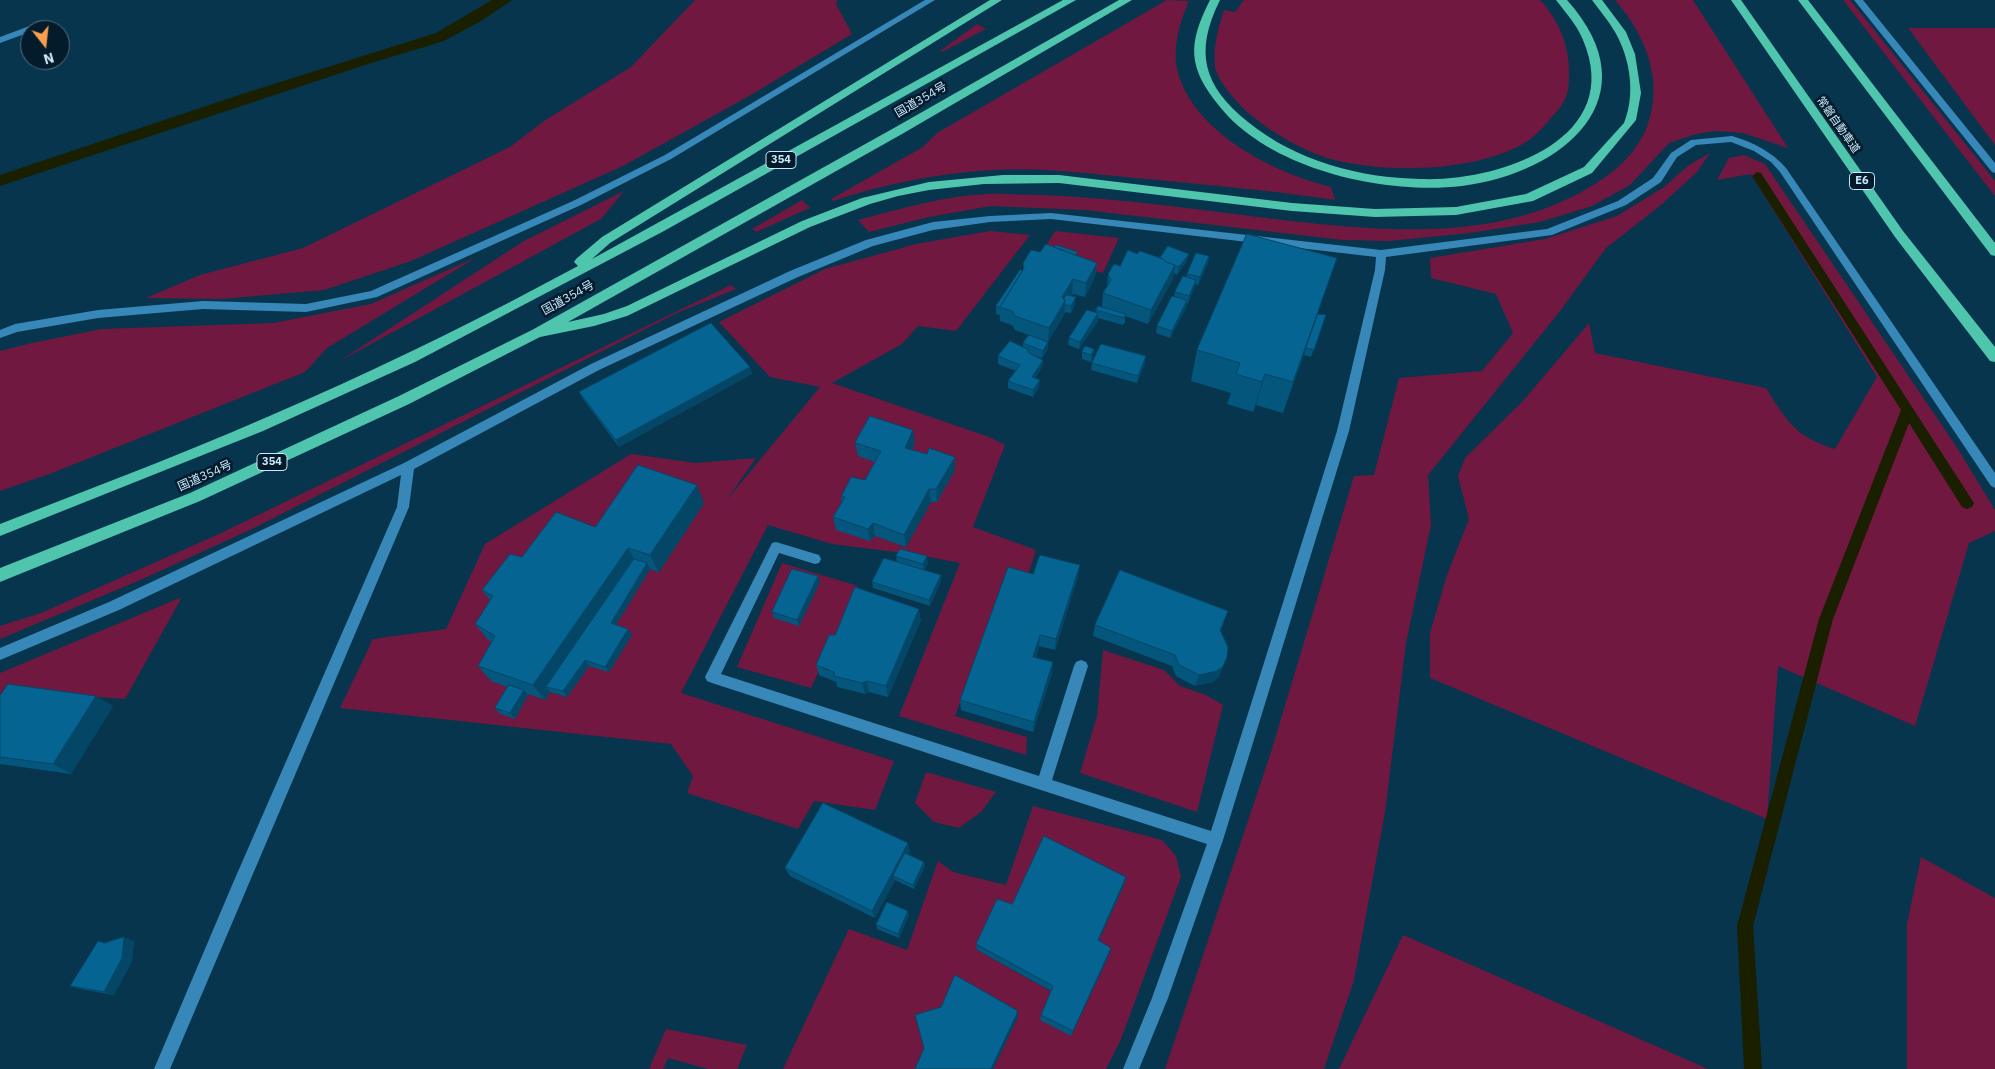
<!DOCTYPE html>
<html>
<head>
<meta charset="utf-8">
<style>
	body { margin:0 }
	#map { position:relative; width:1995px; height:1069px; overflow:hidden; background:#07354d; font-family:"IBM Plex Sans",sans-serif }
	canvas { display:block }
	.north { position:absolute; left:20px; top:20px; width:50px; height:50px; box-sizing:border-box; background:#031b2a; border:1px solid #536d7f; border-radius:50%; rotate:164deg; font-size:14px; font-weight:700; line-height:20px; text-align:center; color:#cbe9fe }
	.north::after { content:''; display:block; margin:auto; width:18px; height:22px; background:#fb9e50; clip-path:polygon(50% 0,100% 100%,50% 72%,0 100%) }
</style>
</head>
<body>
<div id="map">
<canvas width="1995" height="1069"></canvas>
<div class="north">N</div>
</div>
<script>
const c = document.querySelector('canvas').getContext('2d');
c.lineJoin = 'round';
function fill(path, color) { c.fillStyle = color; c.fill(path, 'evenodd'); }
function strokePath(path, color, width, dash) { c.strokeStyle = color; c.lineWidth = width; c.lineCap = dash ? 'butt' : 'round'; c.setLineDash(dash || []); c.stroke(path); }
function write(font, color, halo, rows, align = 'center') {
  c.font = font + ' "IBM Plex Sans","Noto Sans JP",sans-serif'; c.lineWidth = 5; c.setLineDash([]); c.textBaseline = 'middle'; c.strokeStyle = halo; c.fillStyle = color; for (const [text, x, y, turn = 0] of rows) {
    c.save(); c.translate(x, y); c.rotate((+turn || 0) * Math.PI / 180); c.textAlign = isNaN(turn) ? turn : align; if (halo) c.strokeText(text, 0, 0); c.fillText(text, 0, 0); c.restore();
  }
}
fill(new Path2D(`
	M695,0H837L836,4L852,34L749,96L623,166L411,261L324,290L221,299L146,298L200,275L303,248L510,147L544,121L631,67Z
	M1167,0L1189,1C1179,24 1171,51 1179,76C1198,135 1275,173 1331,187L1335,200C1276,191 1218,186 1159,180C1121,177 1083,172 1046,170C975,166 900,179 833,201L831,199L923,147L937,133Z
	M1244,0H1540C1559,20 1570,47 1569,75C1569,96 1565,103 1551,118C1541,130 1531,141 1517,147C1468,171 1392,173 1339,161C1307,154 1268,131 1244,109C1235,100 1216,79 1215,66C1213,46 1218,29 1224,10L1235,12Z
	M1615,0H1693L1788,148L1743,133L1715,131L1696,134L1669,143L1630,185L1592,206L1540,222L1470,233L1389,241L1343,240L1085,210L991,206L929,217L869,232L858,220C900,209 943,196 987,194C1004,193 1022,195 1040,195C1124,198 1208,211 1291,221C1391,232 1500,241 1590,187C1615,172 1634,156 1646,129C1665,83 1646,35 1615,0Z
	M1843,0H1850L1995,181V196Z
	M977,24L986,29L942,52L940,51Z
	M1908,28H1995V145Z
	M1710,153L1697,172L1661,205L1606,248L1560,311L1428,475L1431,525L1406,643L1385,812L1354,980L1324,1069H1165L1271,752L1354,476L1374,475L1399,378L1482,371L1513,333L1496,294L1431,278L1430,258L1545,239L1617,216L1664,187L1689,165Z
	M1744,155L1765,164L1958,449L1995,510V531L1969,543L1915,726L1778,666L1767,819L1430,678V633L1447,575L1469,519L1458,476L1465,458L1523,401L1589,323L1595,353L1766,388C1787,422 1796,437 1835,449L1877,377L1751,174L1717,180L1729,158Z
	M624,191L601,219L338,362L524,241Z
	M802,200L810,208L756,232L752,229Z
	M990,231L1030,235L956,331L918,326L902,344L832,383L989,437L1005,445L973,527L1036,550L1028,575L1008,569L955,716L1027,737L1026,755L899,716L960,563L919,555L832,544L768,525L681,693L894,761L875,810L814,801L798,829L687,793L693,776L671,744L340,708L373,639L446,629L485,544L631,454L696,463L756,458L726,501L820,387L770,377L719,322L825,269L916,244ZM914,443L907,461L937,502H931L906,547L875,536L882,464ZM704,503L659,572L650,569L614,628L567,697L550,692L545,700L492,681L508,652Z
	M1055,231L1119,238L1103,273L1079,267L1041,254Z
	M477,257L327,348L305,372L52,473L0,491V351L32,343L102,329L273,323L371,304Z
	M731,285L736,289L677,313L252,529L138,581L0,639V626L41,613L219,534Z
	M782,563L858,586L811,688L737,667Z
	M182,597L125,699L22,691L0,724V673Z
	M1103,650L1164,670L1180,686L1206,695L1223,705L1197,812L1080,773L1097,716Z
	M926,772L996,792L981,812L959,828L934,822L915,803Z
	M1033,806L1162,840L1176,856L1181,877L1121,1039L1106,1069H993L1018,1017L925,1053L918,1069H783L849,929L907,950L938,861L953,872L1006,885ZM1011,911L1109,955L1071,1036L1052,992L977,950Z
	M1921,857L1995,898V1069H1907V924Z
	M1403,935L1708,1069H1339Z
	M666,1029L747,1045L737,1069H708L668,1058L663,1069H649Z`), '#701840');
fill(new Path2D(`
	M492,0H512L481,21L444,41L371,63L0,186V175L242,94L436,33Z`), '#1a1f00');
fill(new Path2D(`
	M1757,172L1761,173L1974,503L1972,507L1967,509L1962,507L1909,423L1833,619L1753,926L1762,1069H1744L1737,926L1819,619L1901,410L1752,176Z`), '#1a1f00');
fill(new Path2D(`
	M925,0H935L671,159L581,205L377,297L306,312L203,309L98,318L17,332L0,338V330L15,324L98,310L203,301L306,304L371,291L573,201L665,155Z
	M1854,0H1863L1995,163V173L1992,172Z
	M43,21L46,22V26L30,30V32L0,43V37Z
	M1732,136C1753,142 1772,152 1786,168L1995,473V488L1991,486L1780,172L1771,162L1754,151L1731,142L1696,145L1677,157L1661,182L1626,205L1552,235L1386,257L1385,270L1349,431L1223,840L1168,998L1139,1069H1123L1152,998L1207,844L712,683L707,681L705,677L772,543L776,542L819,555L821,559L819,563L815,564L779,553L721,674L1039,776L1074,666L1076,662L1081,660L1086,662L1088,666L1052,780L1211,831L1337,431L1375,270L1376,257L1051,219L990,222L933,230L873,246L798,277L599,370L414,469L409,507L170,1069H154L233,883L397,507L401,475L119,610L0,660V648L109,602L404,463L591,364L790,271L866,240L933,222L990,216L1051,213L1381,250L1547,229L1618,201L1653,178L1671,153L1691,140Z`), '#3788b8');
fill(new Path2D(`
	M990,0H1002L610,243L592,259L1063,0H1076L664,231L415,362L263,431L0,536V524C103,484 206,445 306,400C399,359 489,314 578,266L574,262L576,259L602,237Z
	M1119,0H1132L902,134L568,322L604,314L627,306L802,221L862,198L929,182L1003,175H1059L1292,203L1375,209L1456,207L1526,194L1584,167L1624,123C1636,94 1630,58 1615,32C1608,20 1600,11 1592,0H1602L1626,32L1635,54L1641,93L1636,120L1592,173L1533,201L1456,215L1375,217L1292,211L1059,183L984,184L929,190L898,196L870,204L810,227L627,316L594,326L540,337L409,404L200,501L0,582V568L190,493L399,396L532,330L894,128Z
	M1210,0H1220C1194,52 1203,86 1248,122C1296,161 1360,178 1421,179C1496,182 1626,141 1583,40C1577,25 1566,13 1556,0H1567C1654,97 1564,173 1462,186C1385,195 1271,170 1220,107C1188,68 1187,45 1210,0Z
	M1731,0H1741L1903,231L1995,347V362L1990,361L1895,237Z
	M1798,0H1808L1995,243V256L1991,255Z`), '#4fc5ae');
fill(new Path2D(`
	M1040,252L1077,256L1097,263L1095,277L1085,297L1072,294L1070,296L1075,304L1071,313L1065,312L1064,315L1048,342L1015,330L1012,325L1000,321V315L996,314V306L1023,270V263Z
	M1137,254L1160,258L1187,261L1177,275L1174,273L1173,279L1148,324L1125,316V322L1123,325L1098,318V321L1079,349L1068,345L1069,338L1096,312V310L1102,307L1103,293L1107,287L1108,274Z
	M1209,256L1208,263L1198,285L1195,284L1188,303H1187L1186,308L1170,338L1156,333L1157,326L1174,296L1175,292L1186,277L1187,274Z
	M1318,314L1326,315L1311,357L1304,355L1317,317L1283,413L1256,405L1253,412L1227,404L1231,393L1191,381L1197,350Z
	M1023,343L1048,349L1042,358L1028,353L1043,360L1042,367L1035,378L1039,387L1033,397L1008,388V381L1016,371L998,364V356L1023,348Z
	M1094,349L1093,356L1091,362L1082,359V352Z
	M1092,363H1145L1137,383L1091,370Z
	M750,367L752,374L619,447L583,399L579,392Z
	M855,443H915L912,450L927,454L955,457V470L937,502H931L906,547L875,536L870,541L836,530L833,517L842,503L841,497L865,480L875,462L858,456Z
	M704,503L659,572L650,569L616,625L632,635L609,672L589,666L567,697L550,692L545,700L528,694V695L515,719L500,714L495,708L507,687L491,681L478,666L492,642L488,640L475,624L490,600L482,590L522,557L595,527Z
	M896,556L928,563L924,570L941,581L930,606L873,588L872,582L897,562Z
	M1033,574L1078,577L1055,650L1039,646L1036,657L1052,673L1033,732L961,710L960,700Z
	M820,582L799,626L774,618L772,612Z
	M921,620L888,697L869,692L865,694L837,687L836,682L819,675L816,665Z
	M1224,623L1220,632L1219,677L1213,682L1195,686L1176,676L1172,666L1093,636L1095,625Z
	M0,696L113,706L71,774L0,764Z
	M910,851L908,854L924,862L925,866L914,889L895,880L875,918L790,876L785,868Z
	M1124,885L1098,941L1109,955L1071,1036L1040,1020L1041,1015L1051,991L977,950L976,944L1012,904Z
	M909,915L899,938L877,929L876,925Z
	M134,941L132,961L114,995L80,989L70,986L104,943Z`), '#04567d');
fill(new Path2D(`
	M1189,254L1187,261L1177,275L1179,267Z
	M1209,256L1208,263L1198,285L1200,277Z
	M1337,258L1326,290L1283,413L1293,382Z
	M1097,263L1095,277L1085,297L1086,283Z
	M1175,265L1173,279L1148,324L1151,310Z
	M1073,279L1072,294L1065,304L1064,315L1048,342L1049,328L1062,297Z
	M1196,280L1195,287L1188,303L1189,296Z
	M1076,297L1075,304L1071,313V306Z
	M1187,300L1186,308L1170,338L1172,331Z
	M1098,313V321L1079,349L1080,342Z
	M1048,342V349L1042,358L1043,351Z
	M1094,349L1093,356L1091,362V355Z
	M1146,356L1145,363L1137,383L1138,376Z
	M1043,360L1042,367L1031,384L1032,377Z
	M750,367L752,374L619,447L616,440Z
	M1265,374L1256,405L1253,412L1262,382Z
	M1040,380L1039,387L1033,397V390Z
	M913,430L915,443L907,461L905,448Z
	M955,457V470L937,502L936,489Z
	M697,485L704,503L659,572L650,555Z
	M929,489L931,502L906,547L904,535Z
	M873,523L875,536L870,541L868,529Z
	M628,548L637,565L546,687L550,692L545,700L533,685Z
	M927,556L928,563L924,570L923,564Z
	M647,563L650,569L614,628L611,623Z
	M1080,565L1078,577L1055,650L1056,639Z
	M941,575V581L930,606L929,600Z
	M818,576L820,582L799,626L797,620Z
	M919,609L921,620L888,697L886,686Z
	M628,629L632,635L609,672L605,667Z
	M1040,635L1039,646L1032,668L1033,657Z
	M1227,657L1219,677L1213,682L1195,686L1199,675Z
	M585,660L589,666L567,697L563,691Z
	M1053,662L1052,673L1033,732L1034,722Z
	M867,681L869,692L865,694L862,683Z
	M524,690L528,695L515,719L510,713Z
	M96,696L113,706L71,774L53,764Z
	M908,843L910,851L896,877L893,876L895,880L875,918L872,911Z
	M924,862L925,866L914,889L913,885Z
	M1126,877L1124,885L1096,947L1098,940Z
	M908,911L909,915L899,938L898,934Z
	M124,937L134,941L132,961L114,995L104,992Z
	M1111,948L1109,955L1071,1036L1073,1031Z
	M1018,1011V1017L993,1069H991Z`), '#044666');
const building = new Path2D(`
	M1247,234L1337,258L1293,382L1265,374L1262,382L1236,374L1240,363L1197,350Z
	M1046,244L1097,263L1086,283L1073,279L1062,297L1065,301L1049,328L1015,316L1012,311L1000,307L1024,268L1023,263L1031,250L1040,252Z
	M1056,245L1078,252L1075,255L1054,247Z
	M1168,246L1189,254L1179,267L1175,266V265L1166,262L1163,259L1160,258Z
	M1128,250L1137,254L1140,251L1163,259L1166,262L1175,265L1151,310L1103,293L1111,280L1108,274L1114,264L1120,266Z
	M1196,253L1209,256L1200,277L1187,274Z
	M1020,270H1023L1000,307L996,306Z
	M1183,276L1196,280L1189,296L1175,292Z
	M1067,295L1076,297L1071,306L1065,305V301L1064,299Z
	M1172,296L1187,300L1172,331L1157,326Z
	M1098,306L1126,314L1124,318L1096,310Z
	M1087,310L1098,313L1080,342L1069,338Z
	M1318,314L1326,315L1314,350L1306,348Z
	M711,323L750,367L616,440L579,392Z
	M1029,335L1048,342L1043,351L1023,343Z
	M1010,341L1027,349L1029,353L1043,360L1032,377L1040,380L1033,390L1008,381L1020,365L998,356Z
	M1101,344L1146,356L1138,376L1092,363Z
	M1085,346L1094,349L1091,355L1082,352Z
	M870,416L913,430L905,448L927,454L929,448L955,457L936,489H929L904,535L873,523L868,529L833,517L845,497H841L851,477L865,480L881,451L855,443Z
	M638,465L697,485L650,555L628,548L533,685L478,666L495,636L475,624L493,596L482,590L510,554L522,557L556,512L595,527Z
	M900,549L927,556L923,564L896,556Z
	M1040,555L1080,565L1056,639L1040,635L1033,657L1053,662L1034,722L960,700L1008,567L1033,574Z
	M884,558L941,575L929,600L872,582Z
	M634,559L647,563L611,623L628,629L605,667L585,660L563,691L546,687Z
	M792,569L818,576L797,620L772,612Z
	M1120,570L1228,611L1220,630L1228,647L1227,657L1223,666L1217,671L1199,675L1179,665L1175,655L1095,625Z
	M855,587L919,609L886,686L867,681L862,683L834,676V672L816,665L829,635H835Z
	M8,684L96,696L53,764L0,757V696Z
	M509,685L524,690L510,713L495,708Z
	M823,803L908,843L872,911L785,868Z
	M1044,836L1126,877L1098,940L1111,948L1073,1031L1041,1015L1053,986L976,944L997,899L1012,904Z
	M905,853L924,862L913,885L893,876Z
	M887,902L908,911L898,934L876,925Z
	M124,937L122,958L104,992L70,986L98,941L104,943Z
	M955,975L1018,1011L991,1069H915L924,1048L915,1015L941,1007Z`);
fill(building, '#056491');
strokePath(building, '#044666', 1);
write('11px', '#cbe9fe', '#031b2a', [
	["常磐自動車道",1838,125,55]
]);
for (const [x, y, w] of [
	[781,160,30],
	[1862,181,25],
	[272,462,30]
]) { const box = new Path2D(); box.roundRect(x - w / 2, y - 8.5, w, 17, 4); c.fillStyle = '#031b2a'; c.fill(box); strokePath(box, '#cbe9fe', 1); }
write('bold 11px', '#cbe9fe', null, [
	["354",781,160],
	["E6",1862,181],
	["354",272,462]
]);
write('12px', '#cbe9fe', '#031b2a', [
	["国道354号",921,100,-30],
	["国道354号",568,298,-29],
	["国道354号",205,476,-24]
]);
</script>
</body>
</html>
